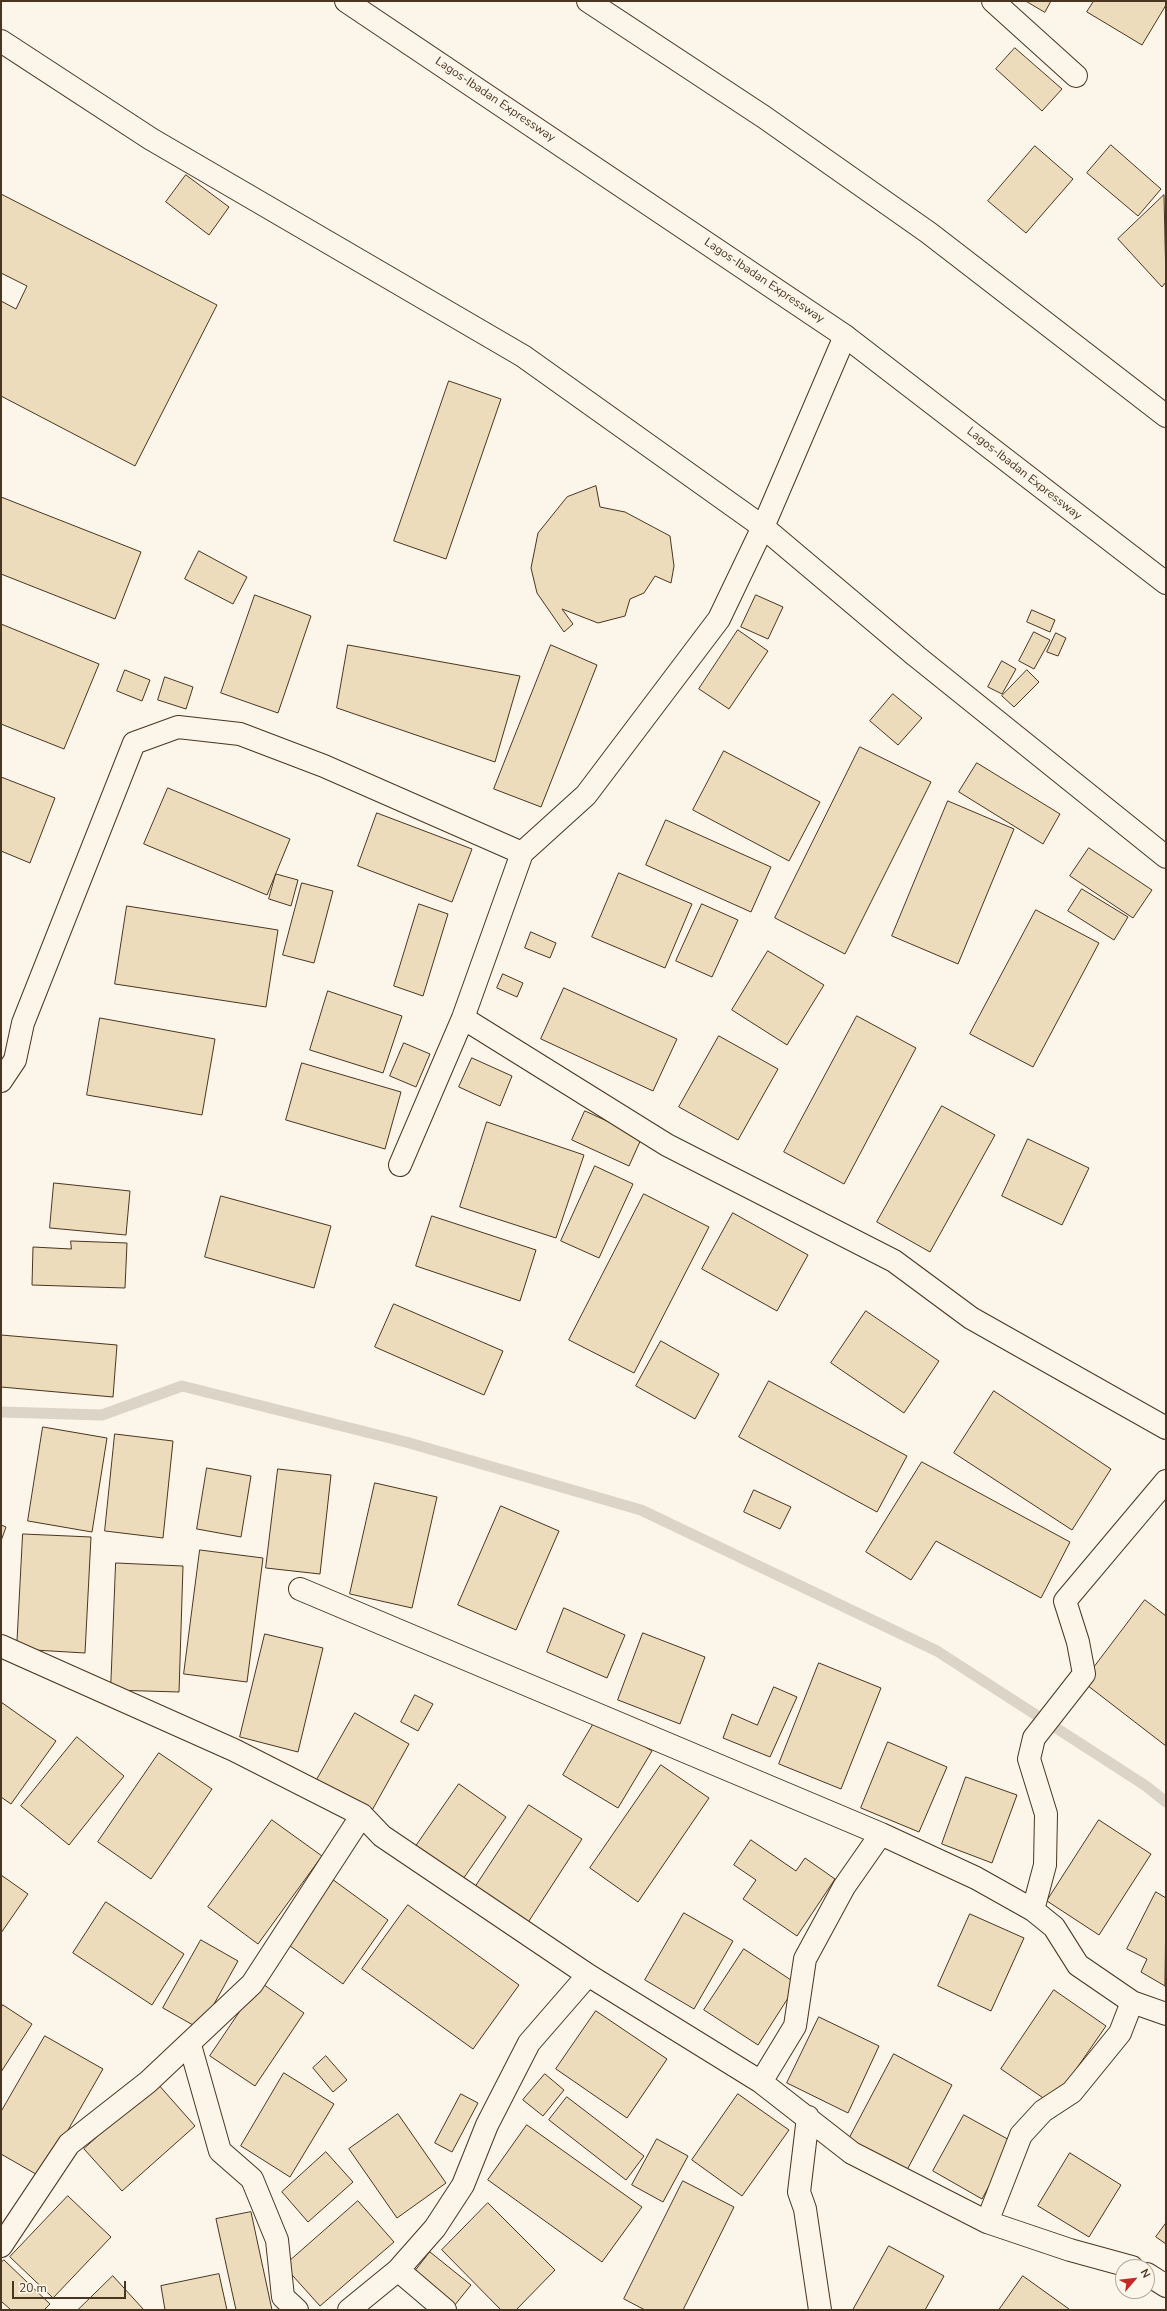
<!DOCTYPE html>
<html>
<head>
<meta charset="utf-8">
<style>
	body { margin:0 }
	#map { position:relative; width:1167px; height:2311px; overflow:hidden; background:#fbf6e9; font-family:"Nunito Sans",sans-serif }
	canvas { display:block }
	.frame { position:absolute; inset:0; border:2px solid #4a3520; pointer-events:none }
	.north { position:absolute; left:1115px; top:2259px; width:40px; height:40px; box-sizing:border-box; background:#fbf6e9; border:1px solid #b4a999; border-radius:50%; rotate:62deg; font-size:11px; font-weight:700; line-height:16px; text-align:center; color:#4a3520 }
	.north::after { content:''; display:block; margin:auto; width:14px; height:18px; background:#c62828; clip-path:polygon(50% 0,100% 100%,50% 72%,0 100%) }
	.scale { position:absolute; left:12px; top:2281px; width:114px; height:18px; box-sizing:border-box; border:2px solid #4a3520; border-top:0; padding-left:5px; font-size:12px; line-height:14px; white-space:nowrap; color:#4a3520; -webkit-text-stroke:3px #fbf6e9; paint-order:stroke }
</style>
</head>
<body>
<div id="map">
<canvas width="1167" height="2311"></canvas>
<div class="frame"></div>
<div class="north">N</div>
<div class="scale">20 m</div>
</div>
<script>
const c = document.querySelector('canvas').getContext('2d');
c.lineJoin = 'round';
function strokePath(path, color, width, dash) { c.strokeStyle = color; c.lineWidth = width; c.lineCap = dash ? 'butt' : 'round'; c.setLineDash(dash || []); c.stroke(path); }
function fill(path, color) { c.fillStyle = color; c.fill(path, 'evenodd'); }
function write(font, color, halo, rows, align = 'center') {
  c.font = font + ' "Nunito Sans",sans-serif'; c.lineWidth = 3; c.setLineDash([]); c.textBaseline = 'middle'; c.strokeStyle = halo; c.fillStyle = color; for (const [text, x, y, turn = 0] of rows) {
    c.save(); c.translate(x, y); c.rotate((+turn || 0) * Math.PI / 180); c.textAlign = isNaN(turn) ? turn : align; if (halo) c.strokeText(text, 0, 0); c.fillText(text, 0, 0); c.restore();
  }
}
strokePath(new Path2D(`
	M1,1412L102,1415L182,1386L406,1442L641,1510L937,1651L1146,1786L1166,1802`), '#dcd4c6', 11);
const building = new Path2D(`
	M1026,1H1051L1045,12Z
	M1094,1H1166V5L1142,45L1087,12Z
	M1015,48L1062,89L1042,111L996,69Z
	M1111,145L1161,189L1138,216L1087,173Z
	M1035,146L1073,179L1026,233L988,201Z
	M186,175L229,207L209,235L166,202Z
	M1,194L217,305L135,466L1,396V301L16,309L27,286L1,273Z
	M1164,195L1166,282L1162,287L1118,239Z
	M449,381L501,399L446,559L394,541Z
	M596,486L600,507L625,512L670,536L674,566L671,583L655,576L644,593L630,599L625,616L598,623L562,609L573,624L564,632L537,593L531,568L538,533L567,497Z
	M1,497L141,552L115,619L1,574Z
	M199,551L247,577L233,604L185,579Z
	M255,595L311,616L278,713L221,693Z
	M756,595L783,607L768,639L741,627Z
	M1032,610L1055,620L1050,632L1027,622Z
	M1,624L99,664L64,749L1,724Z
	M738,630L768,651L729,709L699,689Z
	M1034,632L1050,640L1034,669L1019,661Z
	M1056,633L1066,638L1058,656L1047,652Z
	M348,645L520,676L495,762L337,708Z
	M551,645L597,665L541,807L494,789Z
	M1002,661L1016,669L1002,694L988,687Z
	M125,670L150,680L142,701L117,691Z
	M1027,670L1039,682L1014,707L1002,696Z
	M165,677L193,687L186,709L158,700Z
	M893,694L922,718L898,745L870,721Z
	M860,747L931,782L845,954L775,918Z
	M724,751L820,802L789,861L693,810Z
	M977,763L1060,814L1043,844L959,792Z
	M1,777L55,798L30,863L1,851Z
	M168,788L290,839L267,895L144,844Z
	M948,801L1014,829L958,964L892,936Z
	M377,813L472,849L452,902L358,866Z
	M666,820L771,867L751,912L646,865Z
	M1089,848L1152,890L1133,918L1070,876Z
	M619,873L692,904L665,968L592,937Z
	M276,874L298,880L291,906L269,899Z
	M302,883L333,891L314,963L283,955Z
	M1082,889L1128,917L1114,940L1068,911Z
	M419,904L448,914L423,996L394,986Z
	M702,904L738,920L712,977L676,961Z
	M127,906L278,930L266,1007L115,984Z
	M1036,910L1099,943L1033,1067L970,1034Z
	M531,932L556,943L550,958L525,948Z
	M768,951L824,985L787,1045L732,1010Z
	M503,974L523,983L517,997L497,988Z
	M564,988L677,1039L653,1091L541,1039Z
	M328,991L402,1016L383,1073L310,1050Z
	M857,1016L916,1048L844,1184L784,1152Z
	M100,1018L215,1039L202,1115L87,1095Z
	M719,1036L778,1069L738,1140L679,1107Z
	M404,1043L430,1054L416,1087L390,1076Z
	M472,1058L512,1076L500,1106L459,1087Z
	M302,1063L401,1092L385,1149L286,1120Z
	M942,1106L995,1135L930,1252L877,1222Z
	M585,1111L642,1137L629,1166L572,1140Z
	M487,1122L584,1155L556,1238L460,1207Z
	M1028,1139L1089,1168L1062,1225L1002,1196Z
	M595,1166L633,1184L599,1258L561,1241Z
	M54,1183L130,1191L126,1235L50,1228Z
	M644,1194L709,1227L634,1373L569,1340Z
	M221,1196L331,1226L314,1288L205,1257Z
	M733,1213L808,1255L777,1311L702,1269Z
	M432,1216L536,1250L520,1301L416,1266Z
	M71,1241L127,1243L125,1288L32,1285L33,1247L71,1249Z
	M394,1304L503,1351L484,1395L375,1347Z
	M866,1311L939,1361L904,1413L831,1363Z
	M1,1335L117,1345L113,1397L1,1387Z
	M661,1341L719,1374L695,1419L636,1386Z
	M769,1381L907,1456L877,1512L739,1437Z
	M994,1391L1111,1469L1072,1530L954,1453Z
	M43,1427L107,1438L92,1532L28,1521Z
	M115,1434L173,1441L163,1538L105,1531Z
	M922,1462L1070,1542L1041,1598L936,1541L911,1580L866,1552Z
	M207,1468L251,1476L241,1537L197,1529Z
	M278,1469L331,1475L320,1574L266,1568Z
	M375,1483L437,1497L412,1608L350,1594Z
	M754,1490L791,1507L780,1529L744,1512Z
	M501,1506L559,1531L516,1630L458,1605Z
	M1,1525L6,1527L1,1541Z
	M23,1534L91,1537L85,1653L17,1649Z
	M200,1550L263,1558L247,1682L184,1674Z
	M116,1563L183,1566L179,1692L111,1690Z
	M1145,1600L1166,1616V1746L1083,1682Z
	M564,1608L625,1635L607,1678L547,1652Z
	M643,1633L705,1657L680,1724L618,1700Z
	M265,1634L323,1648L298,1752L240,1737Z
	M819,1663L881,1688L841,1789L779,1764Z
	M774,1687L797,1697L770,1757L723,1738L732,1714L757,1725Z
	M415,1695L433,1704L418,1731L401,1722Z
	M1,1702L56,1741L11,1804L1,1797Z
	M355,1713L409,1744L370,1814L315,1783Z
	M597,1718L652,1751L618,1808L563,1775Z
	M77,1737L124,1776L69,1845L21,1806Z
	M888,1742L947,1767L919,1832L861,1808Z
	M159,1753L212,1789L151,1879L98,1842Z
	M661,1765L709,1798L638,1902L590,1868Z
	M966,1777L1017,1795L992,1863L942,1844Z
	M459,1784L506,1817L461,1882L414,1849Z
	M529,1805L582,1839L527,1924L474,1889Z
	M272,1820L322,1856L258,1944L208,1907Z
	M1099,1820L1151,1854L1099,1935L1047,1901Z
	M751,1840L796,1871L805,1858L835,1879L797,1936L743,1899L756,1880L734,1865Z
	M1,1875L28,1894L1,1933Z
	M332,1879L388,1920L343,1984L286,1943Z
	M1156,1892L1166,1898L1165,1986L1141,1972L1147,1959L1127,1949Z
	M106,1902L184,1954L152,2005L73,1953Z
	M408,1905L519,1985L473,2049L362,1969Z
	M684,1913L733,1941L694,2009L645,1980Z
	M970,1914L1024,1938L991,2011L938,1986Z
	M201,1940L238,1961L200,2029L163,2008Z
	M744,1949L797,1984L758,2045L704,2010Z
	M260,1982L304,2013L255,2086L210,2056Z
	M1054,1990L1106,2026L1052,2104L1001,2069Z
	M3,2005L32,2024L1,2072V2008Z
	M596,2011L667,2059L627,2118L556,2069Z
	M819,2017L879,2046L848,2113L787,2083Z
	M45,2036L103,2069L41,2177L1,2154V2112Z
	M894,2054L952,2085L907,2170L849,2139Z
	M326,2056L347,2080L333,2092L313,2068Z
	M284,2073L334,2104L290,2177L241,2146Z
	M545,2074L564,2090L543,2116L523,2100Z
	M157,2083L195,2126L122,2191L84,2149Z
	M461,2094L478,2103L452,2152L435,2143Z
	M738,2094L789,2130L742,2196L692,2160Z
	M567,2097L644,2156L626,2180L549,2120Z
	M398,2114L446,2183L397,2218L349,2149Z
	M964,2115L1013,2142L982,2199L933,2171Z
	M527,2125L642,2207L602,2262L488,2180Z
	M657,2139L688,2156L663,2202L632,2185Z
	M326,2152L353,2182L308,2222L282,2192Z
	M1070,2153L1121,2185L1089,2237L1038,2206Z
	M683,2181L734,2207L683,2310H645L624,2299Z
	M68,2196L111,2237L53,2298L10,2257Z
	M358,2201L394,2242L320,2306L284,2266Z
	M488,2203L555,2270L516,2310H501L442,2250Z
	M251,2212L272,2310H236L216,2219Z
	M1166,2223V2244L1156,2237Z
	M889,2246L944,2276L925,2310H853Z
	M430,2252L471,2285L454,2306L413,2274Z
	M4,2260L50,2304L44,2310H11L1,2301V2263Z
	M219,2274L227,2310H165L161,2286Z
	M113,2276L144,2310H78Z
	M1023,2276L1069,2309L1068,2310H999Z`);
fill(building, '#ecdcbc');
strokePath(building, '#4a3520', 1);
const minor = new Path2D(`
	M993,1L1076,76
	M1,41L151,139L523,356L763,527L916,656L1166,857
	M463,1018L667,1145L894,1261L971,1318L1166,1428
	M1,1081L15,1060L23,1023L134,743L178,727L240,734L324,766L522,853
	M400,1165L463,1018L522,853L586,795L719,619L763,527L845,336
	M300,1589L881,1834L976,1878L1033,1910L1054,1927L1078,1965L1132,2002L1166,2014
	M1,1646L234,1750L362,1815L382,1836L588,1975L761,2082L852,2153L987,2222L1070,2250L1132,2267
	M1033,1910L1045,1865L1046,1814L1029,1759L1034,1738L1084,1674L1078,1642L1065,1601L1166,1481
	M190,2045L220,2151L252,2179L277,2240L283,2297L297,2310
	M761,2082L795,2026L805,1959L844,1887L881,1834
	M808,2117L799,2192L805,2209L820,2310
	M987,2222L1021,2135L1043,2111L1072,2092L1120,2033L1132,2002
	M1,2246L69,2144L148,2082L252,1984L362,1815
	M398,2270L445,2310
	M1147,2274L1166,2286
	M349,2310L398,2270L435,2228L463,2185L487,2125L529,2043L588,1975`);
const highway = new Path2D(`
	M346,1L845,336L1166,583
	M588,1L764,117L929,233L1166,416`);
strokePath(minor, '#4a3520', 24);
strokePath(highway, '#4a3520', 24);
strokePath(minor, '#fbf6e9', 22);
strokePath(highway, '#fbf6e9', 22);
write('12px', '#4a3520', '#fbf6e9', [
	["Lagos-Ibadan Expressway",495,100,34],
	["Lagos-Ibadan Expressway",764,281,34],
	["Lagos-Ibadan Expressway",1024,474,38]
]);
</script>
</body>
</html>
